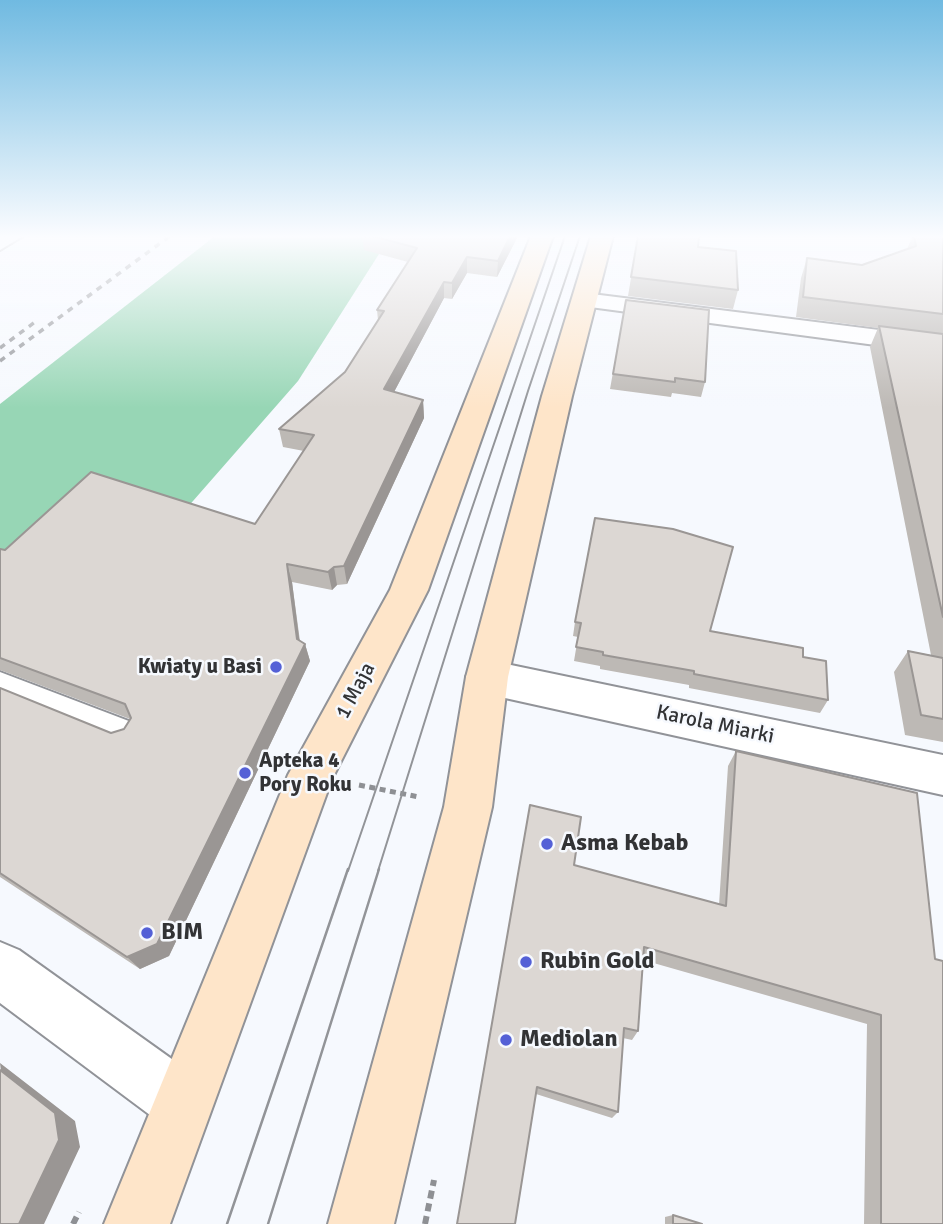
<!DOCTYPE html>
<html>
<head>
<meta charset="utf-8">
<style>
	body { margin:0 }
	canvas { display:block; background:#f6f9fe }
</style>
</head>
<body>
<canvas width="943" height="1224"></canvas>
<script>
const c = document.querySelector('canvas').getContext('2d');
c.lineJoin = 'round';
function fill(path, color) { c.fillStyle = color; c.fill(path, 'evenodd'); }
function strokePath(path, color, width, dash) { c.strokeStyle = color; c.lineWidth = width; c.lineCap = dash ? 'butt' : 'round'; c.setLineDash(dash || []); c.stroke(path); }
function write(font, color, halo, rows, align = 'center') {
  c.font = font + ' Signika,sans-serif'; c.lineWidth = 5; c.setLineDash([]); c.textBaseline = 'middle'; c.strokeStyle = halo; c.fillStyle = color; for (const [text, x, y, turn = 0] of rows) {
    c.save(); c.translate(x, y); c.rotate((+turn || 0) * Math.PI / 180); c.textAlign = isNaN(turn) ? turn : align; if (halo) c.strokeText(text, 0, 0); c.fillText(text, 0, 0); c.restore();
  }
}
fill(new Path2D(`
	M215,236H384L379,254L298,381L186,509L0,558V404Z`), '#97d6b5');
const lane = new Path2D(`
	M0,672L134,723L139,733L134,743L123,747L0,697Z`);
const street = new Path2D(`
	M0,236H23L0,250Z
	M584,293L943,338V354L575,305L572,300L575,295Z
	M487,660L943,755V795L487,694L472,689L466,677L472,665Z
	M0,942L19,950L204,1082L213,1103L204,1124L183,1133L162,1124L0,1003Z`);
const secondary = new Path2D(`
	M531,236H553L428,590L332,779L170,1224H104L288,775L390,590Z
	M591,236H613L572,396L508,677L492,807L394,1224H328L444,807L466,677L542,396Z`);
strokePath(lane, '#919398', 4);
strokePath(street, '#919398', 4);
strokePath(secondary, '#919398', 4);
strokePath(new Path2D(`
	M359,785L419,797`), '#8e9094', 5, [6, 4.5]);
strokePath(new Path2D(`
	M73,1224L79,1212
	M425,1224L434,1180`), '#8e9094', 6, [8, 5]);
fill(lane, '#fff');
fill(street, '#fff');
fill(secondary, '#fee5c9');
strokePath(new Path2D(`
	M348,871L565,236
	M378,871L528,391L580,236`), '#929498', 2);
strokePath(new Path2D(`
	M227,1224L348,869
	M268,1224L379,869`), '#929498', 2.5);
strokePath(new Path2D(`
	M0,348L35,322
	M0,361L170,236`), '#929498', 3.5, [6, 6]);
fill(new Path2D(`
	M362,236H518L497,277L467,273L452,299L444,298L394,392L423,400L424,418L347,584L337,585L332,590L292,582L300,641L305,644L310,661L169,956L140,969L0,877V688L111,733L124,729L130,719L0,670V549L5,550L255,524L304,451L283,447L279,429L345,372L378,320L377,310L408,262L364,250Z
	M638,236L698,247L738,290L733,309L628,296Z
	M913,236H943V742L905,735L894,672L908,651L931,655L870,347L878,328L796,317L801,278L807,258L862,265L907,249Z
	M626,300L705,382L701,397L672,393L671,397L610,389Z
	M575,622L803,657L828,700L820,713L689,688V685L600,669V666L574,661L578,637L573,636Z
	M736,751L917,793L943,1224H864L867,1024L643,960L638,1031L632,1040L623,1038L618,1112L612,1118L536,1094L457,1224L574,865L719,905L728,766Z
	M673,1215L702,1224H665V1217Z`), '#bdb9b5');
fill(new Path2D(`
	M510,236H518L497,277L498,261Z
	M467,257V273L452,299V283Z
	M444,282V298L386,407L384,389Z
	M423,400L424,418L347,584L344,566Z
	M287,564L292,582L301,653L305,644L310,661L169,956L140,969L127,957L297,639Z
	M334,567L337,585L332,590L328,572Z
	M0,1063L75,1121L80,1147L44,1224H19Z`), '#9a9694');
const building = new Path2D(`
	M372,236H510L498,261L467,257L452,283L444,282L384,389L423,400L344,566L334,567L328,572L287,564L297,639L305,644L157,944L127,957L0,873V688L111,733L124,729L131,718L125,704L0,658V549L5,550L91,472L255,524L314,435L279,429L345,372L384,311L377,310L417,248Z
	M638,236H699L698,247L736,251L738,290L631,277Z
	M914,236H943V314L803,297L807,258L862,265L916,246Z
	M626,300L709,310L705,382L675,378V382L613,374Z
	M879,326L943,334V617Z
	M595,518L673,529L733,547L710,631L803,648V657L826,661L828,700L694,674V671L603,655V652L576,647L581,623L575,622Z
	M908,651L943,658V719L921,715Z
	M736,751L917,793L935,959L943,961V1224H881V1015L644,947L638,1031L624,1028L618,1112L537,1087L515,1224H457L530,805L581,817L574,865L726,906Z
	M0,1070L55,1113L59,1140L19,1224H0Z
	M673,1215L702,1224H673Z`);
fill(building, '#dcd7d3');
strokePath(building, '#9a9694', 2);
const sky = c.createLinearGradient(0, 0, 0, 408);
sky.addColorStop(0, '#70bae1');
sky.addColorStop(0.58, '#fbfcff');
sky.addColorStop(1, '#fbfcff00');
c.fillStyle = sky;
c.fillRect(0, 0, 943, 408);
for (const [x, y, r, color] of [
	[276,667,7,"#5460d6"],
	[245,773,7,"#5460d6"],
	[547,844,7,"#5460d6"],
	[147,933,7,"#5460d6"],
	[526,962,7,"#5460d6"],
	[506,1040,7,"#5460d6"]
]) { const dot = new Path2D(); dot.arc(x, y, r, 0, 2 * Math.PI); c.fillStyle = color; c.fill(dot); strokePath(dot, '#f6f9fe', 2.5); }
write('bold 21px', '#323335', '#f6f9fe', [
	["Kwiaty u Basi",262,667],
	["Apteka 4",259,761,"left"],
	["Pory Roku",259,785,"left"]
], 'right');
write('21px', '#323335', '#f6f9fe', [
	["1 Maja",356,691,-62],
	["Karola Miarki",715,725,12]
]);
write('bold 24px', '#323335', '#f6f9fe', [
	["Asma Kebab",561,844],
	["BIM",161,933],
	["Rubin Gold",540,962],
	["Mediolan",520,1040]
], 'left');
</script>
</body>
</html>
